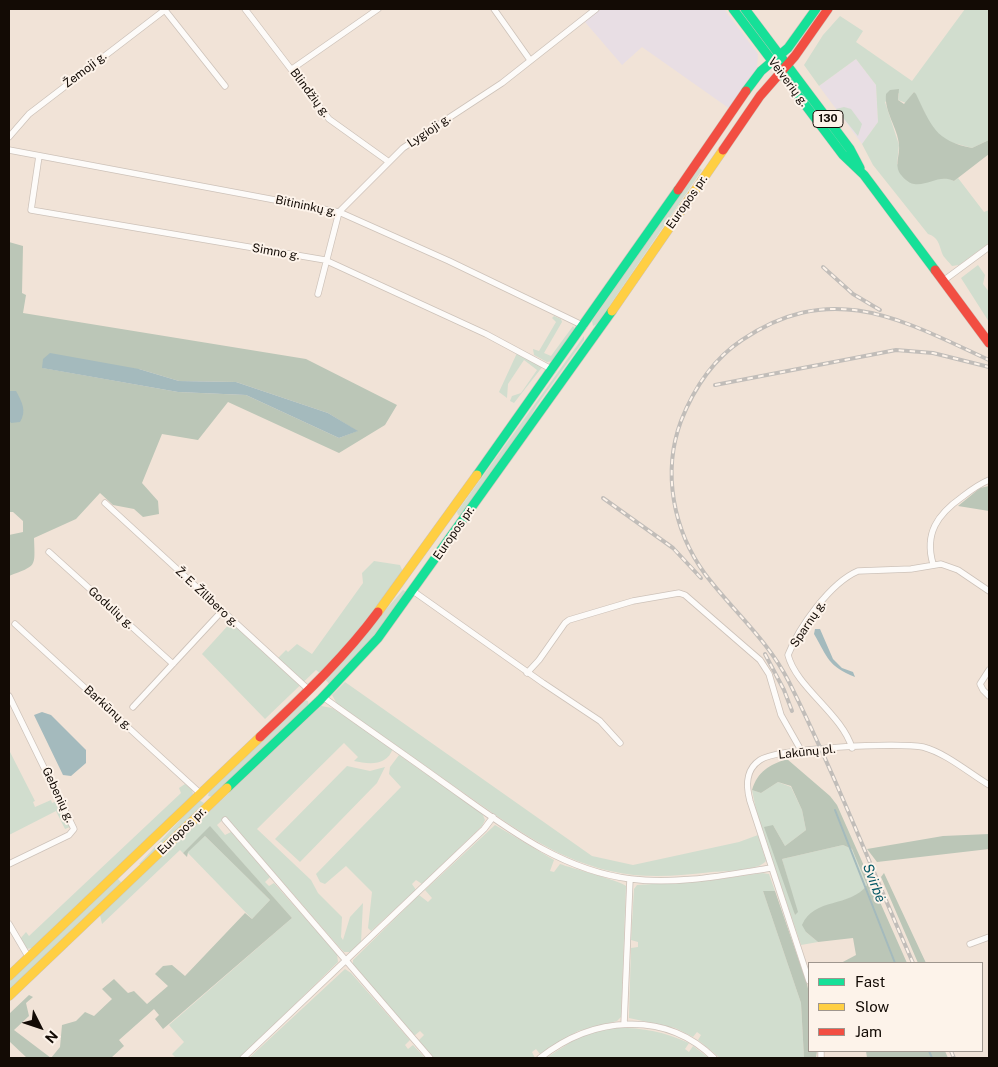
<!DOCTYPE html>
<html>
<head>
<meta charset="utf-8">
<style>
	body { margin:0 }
	#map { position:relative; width:998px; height:1067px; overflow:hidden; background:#f1e3d7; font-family:"Public Sans",sans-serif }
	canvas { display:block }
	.frame { position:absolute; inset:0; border:10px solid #130b05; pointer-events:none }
	.legend { position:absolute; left:808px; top:962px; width:175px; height:90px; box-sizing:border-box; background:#fdf3ea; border:1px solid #9f968e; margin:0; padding:6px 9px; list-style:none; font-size:15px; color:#130b05 }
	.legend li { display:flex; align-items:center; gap:10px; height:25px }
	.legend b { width:25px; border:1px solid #9f968e }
	.north { position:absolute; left:15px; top:1002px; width:50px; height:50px; -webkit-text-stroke:4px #fdf3ea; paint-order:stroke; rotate:131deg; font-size:14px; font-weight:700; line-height:20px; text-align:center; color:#130b05 }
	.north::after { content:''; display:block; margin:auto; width:18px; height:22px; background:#130b05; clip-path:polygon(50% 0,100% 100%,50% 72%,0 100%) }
</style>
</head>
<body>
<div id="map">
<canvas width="998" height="1067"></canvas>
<div class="frame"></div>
<ul class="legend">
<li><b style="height:6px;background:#16e098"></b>Fast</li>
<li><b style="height:6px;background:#ffcf43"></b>Slow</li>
<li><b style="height:6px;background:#f24e42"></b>Jam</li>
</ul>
<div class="north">N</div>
</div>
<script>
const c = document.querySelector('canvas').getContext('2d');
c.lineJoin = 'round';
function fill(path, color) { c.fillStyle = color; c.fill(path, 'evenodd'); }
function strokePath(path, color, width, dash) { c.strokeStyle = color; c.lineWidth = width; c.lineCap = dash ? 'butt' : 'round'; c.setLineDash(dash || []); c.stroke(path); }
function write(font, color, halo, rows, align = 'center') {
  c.font = font + ' "Public Sans",sans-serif'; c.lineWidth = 4; c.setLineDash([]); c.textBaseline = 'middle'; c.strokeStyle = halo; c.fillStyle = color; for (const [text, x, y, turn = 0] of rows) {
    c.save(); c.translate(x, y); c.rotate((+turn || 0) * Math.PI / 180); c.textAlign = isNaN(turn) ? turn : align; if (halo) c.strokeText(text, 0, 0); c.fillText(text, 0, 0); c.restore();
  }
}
fill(new Path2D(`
	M599,9H724L758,54L757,70L730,109L642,47L622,65L585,22Z
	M856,59L876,85L878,122L862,144L819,86Z`), '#e8dee4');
fill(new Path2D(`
	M965,9H989V140L972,148L946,141L932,128L914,92L906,103L898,100L899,93L885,102L899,145L897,164L936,179L947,178L954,181L958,178L984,212L989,210V243L959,265L952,266C949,262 943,257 942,253C939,244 938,237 928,234L873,165L862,144L878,122L876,85L856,59L819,86L804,65L823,35L840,16L863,31L856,42L912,81Z
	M844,107L851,109L862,124L858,136L836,109Z
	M698,167L702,170L597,324L593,326L592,321Z
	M978,265L985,275L983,284L989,292V322L961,278Z
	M554,316L561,319L562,322L544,353L551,356L573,326L575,329L554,361L547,362L534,355L533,349L539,351L556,322L552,318Z
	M584,336V340L537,405L520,435L461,516L458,515L457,512Z
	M517,353L543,366L514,403L510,401L512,396L521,393L537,370L524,360L508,384L507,398L499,392Z
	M374,561L400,565L403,572L361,629L321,674L316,670L265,719L202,654L233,620L276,660L286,650L288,652L297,644L312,654L363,583L362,573Z
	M403,590L406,592L387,621L330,685L325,679Z
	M345,682L592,856L633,865L739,842L758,835L766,861C758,871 725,871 712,872C678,876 644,879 610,871C550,857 508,823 458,789C418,760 377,732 337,704L332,695Z
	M304,700L308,701L309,706L213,797L208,796L209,792Z
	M321,706L332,708L393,748C387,767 368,764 354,761L358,757L344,743L257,829L311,880L318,893L342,917L341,937L343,940L350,917L363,903L361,942L350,952H344L340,948L226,817L217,825L225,835L231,832L270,877L265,882L269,886L274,883L337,954L338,962L240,1058H176L172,1054L184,1042L169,1025L292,918L210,827L183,853L180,850L102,924L100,915Z
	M9,750L35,801L33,802L35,807L51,800L52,803L57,801L70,827L65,829L56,811L9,835Z
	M399,755L482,813L485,820L482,826L422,884L416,880L412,884L416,890L371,931L368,928L372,892L346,866L325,884L320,882L316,874L401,787L389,774L390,767Z
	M347,766L370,771L385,767L377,783L300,862L275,839Z
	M778,782L791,787L802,810L806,830L785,846L773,825L795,915L797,912L782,859L843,845L852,849L867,885L860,894L840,902L806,932L818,942L801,945L757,815L752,790L761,793Z
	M185,784L192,789L193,795L33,948L26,949L20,939L26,932L29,936L181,793L179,788Z
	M199,800L204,803L202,807L142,864H139Z
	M495,825L554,860L550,871L554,872L560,864C571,868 621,881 626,886L621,1017L617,1021L578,1031L540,1054L536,1049L532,1052L535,1058H434L418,1041L424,1035L420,1031L414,1036L353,965V960L419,895L428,902L432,898L425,890Z
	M205,836L270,900L252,919L187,852Z
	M762,873L769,874L775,891H763L801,1003L804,1058H720L698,1040L701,1035L697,1032L693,1037L675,1028L629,1018L631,948L638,947V942L631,940L634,889L637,885L713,880Z
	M117,878L122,883L9,991V982Z
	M345,969L351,973L410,1040L405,1045L408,1049L413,1045L425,1058H249Z
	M609,1028C639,1027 662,1031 689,1043L685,1049L689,1052L693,1046L709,1058H546L577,1038Z`), '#d1ddce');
fill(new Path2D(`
	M899,89L898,100L904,104L914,92L916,94C931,125 935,141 972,148L989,140V154L954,181C939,174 929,186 914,184C908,183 902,177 899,172C895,163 900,155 899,145C898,128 884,112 886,94L890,90Z
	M9,242L23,246L22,293L26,295L23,313L306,359L397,405L385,425L339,453L228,402L198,440L162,434L142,483L158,501L159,514L143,517L134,509L113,505L100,493L76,519L34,538C35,568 37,565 9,576V535L23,532V521L13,512H9ZM43,368L139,369L179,381L236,382L328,413L357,431L339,438L246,395L178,392Z
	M989,486V511L958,506L980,488Z
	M787,759L830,796L837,805L907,963H841L856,955L853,938L818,942L806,932L802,925C814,897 850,908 867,885L852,849L843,845L782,859L798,912L795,915L764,827L773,825L785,846L806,830L802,810L791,786L778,782L761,793L752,790C758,771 769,765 787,759Z
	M210,826L292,918L163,1029L155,1019L159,1015L154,1009L119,1040L124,1046L111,1058H27L9,1041V1014L29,995L33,997L26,1003L29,1016L14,1030L51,1058L60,1047L62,1025L76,1021L85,1012L94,1016L112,999L102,989L114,979L128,993L134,991L147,1004L168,986L155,974L163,966L172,965L185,976L245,913L252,919L270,900L205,836L188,852L187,857L183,853Z
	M989,834V849L877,862L867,849L943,836Z
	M884,873L926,963H918L881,877Z
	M763,891H775L807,984L809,993V1051H817L816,1058H804L801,1003Z
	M866,1051H945L948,1058H867Z`), '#bbc6b7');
fill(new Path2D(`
	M50,353L139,369L179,381L236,382L328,413L358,431L339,438L246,395L178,392L42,368L43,359Z
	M9,391H16C22,402 27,411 20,422L11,423L9,420Z
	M815,629H820L833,659L842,668L853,672L855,677C828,666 828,658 814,634Z
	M42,712L51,715L86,750V763L71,776L63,775L34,715Z`), '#a4babd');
strokePath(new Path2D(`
	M835,810L895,963
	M929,1051L932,1058`), '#a4babd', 2);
const street = new Path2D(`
	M164,9L225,86
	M245,9L329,119L389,162
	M494,9L530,60
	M292,69L378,9
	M9,137L29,114L166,9
	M9,150L339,212L449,261L584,326
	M39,156L31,210L325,260L486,334L553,370
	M943,281L989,247
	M318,294L339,212L403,148L502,83L596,9
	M105,503L309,690
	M49,552L173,664
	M933,564C924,533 938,514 962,497C971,490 979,484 989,480
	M413,591L543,683L600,721L620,743
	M15,624L201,794
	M989,670L980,684L983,690L989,696
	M527,673L539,660L565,623L569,620L633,601L679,593L685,595L760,660L769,674L781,715L802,752
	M9,696L74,829L69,835L9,864
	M323,697C363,726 404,754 444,783C502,824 558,870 631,879C677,885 726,875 771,868
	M133,707L222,611
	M852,748C842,714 796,687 788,655C799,627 830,583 858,571L911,569L941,564L958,570L989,591
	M225,820L430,1058
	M9,924L29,958
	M970,944L989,937
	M809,981L750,801C746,786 745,770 760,760C778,748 899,742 923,747C946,753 969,773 989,785
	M624,1024L630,879
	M243,1058L484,829L493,817
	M540,1058C592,1017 664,1009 714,1058
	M821,1058V1051`);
const fast = new Path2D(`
	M733,9L843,155L864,175L935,270
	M745,9L850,149L860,168
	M746,91L761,71L788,48L816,9
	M477,475L678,190
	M227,788L320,700L378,638L612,311`);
const slow = new Path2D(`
	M612,311L723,150
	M378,612L477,475
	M9,976L260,737
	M9,996L227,788`);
const jam = new Path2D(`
	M723,150L760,96L795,56L828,9
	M678,190L746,91
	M935,270L989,343
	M260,737C302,697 344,658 378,612`);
strokePath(street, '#cdc2b9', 7);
strokePath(fast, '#cdc2b9', 10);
strokePath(slow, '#cdc2b9', 10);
strokePath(jam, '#cdc2b9', 10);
strokePath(street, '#fdfbf9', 5.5);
strokePath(fast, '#16e098', 9);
strokePath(slow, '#ffcf43', 9);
strokePath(jam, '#f24e42', 9);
const rail = new Path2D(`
	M823,267L853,294L880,310
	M715,385L896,350L933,353L989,367
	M603,498L673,548L701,578
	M765,654L784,690L792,711
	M913,963C872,870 834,772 789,682C767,639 733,611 705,574C673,530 662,472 681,421C694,388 712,360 742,340C833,279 902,320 989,360
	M951,1051L954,1058`);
strokePath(rail, '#c1bdb9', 4);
strokePath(rail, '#fdf3ea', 2, [5.5]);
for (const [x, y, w] of [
	[828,119,30]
]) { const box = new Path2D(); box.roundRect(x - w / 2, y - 8.5, w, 17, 4); c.fillStyle = '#fdf3ea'; c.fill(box); strokePath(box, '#130b05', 1); }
write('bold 11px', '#130b05', null, [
	["130",828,119]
]);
write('12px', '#130b05', '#fdf3ea', [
	["Žemoji g.",85,70,-37],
	["Veiverių g.",788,82,53],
	["Blindžių g.",310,93,53],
	["Lygioji g.",429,131,-34],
	["Europos pr.",687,202,-55],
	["Bitininkų g.",306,206,12],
	["Simno g.",276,252,10],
	["Europos pr.",454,533,-55],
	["Ž. E. Žilibero g.",207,597,43],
	["Godulių g.",111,608,42],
	["Sparnų g.",808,624,-56],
	["Barkūnų g.",108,708,42],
	["Lakūnų pl.",807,752,-6],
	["Gebenių g.",58,795,65],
	["Europos pr.",182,831,-44]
]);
write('italic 14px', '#055866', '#fdf3ea', [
	["Svirbė",874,883,69]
]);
</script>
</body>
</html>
